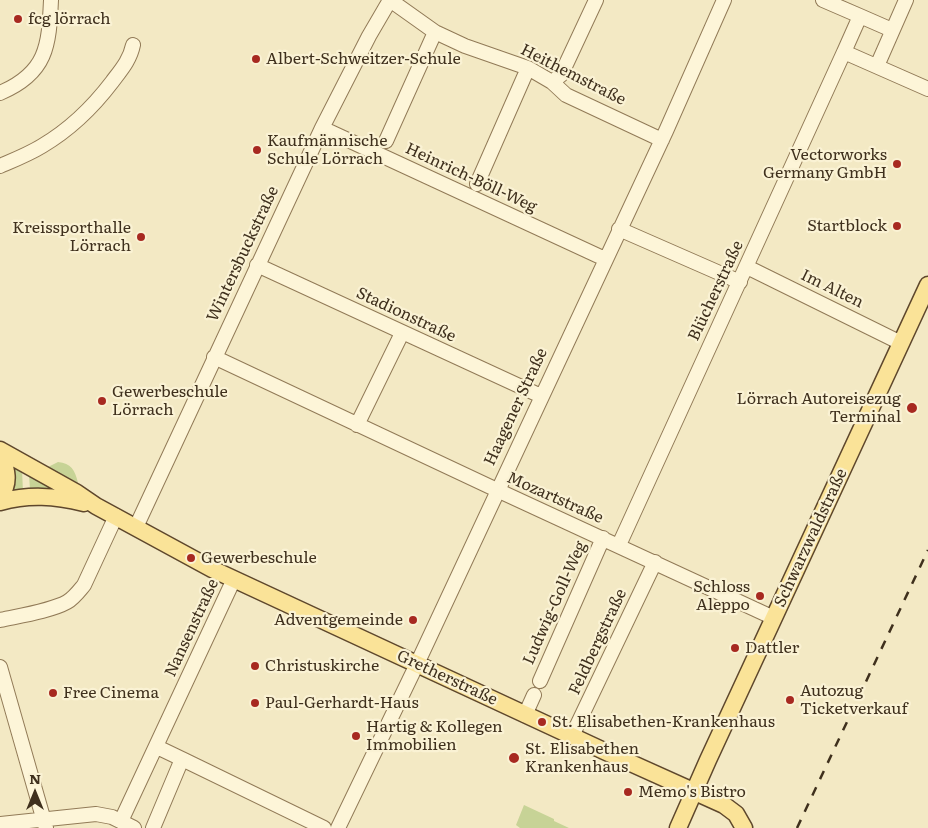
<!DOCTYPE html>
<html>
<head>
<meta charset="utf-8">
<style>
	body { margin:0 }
	#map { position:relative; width:928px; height:828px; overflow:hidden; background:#f3e9c4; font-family:Literata,serif }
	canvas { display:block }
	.north { position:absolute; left:10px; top:768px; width:50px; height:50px; -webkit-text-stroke:4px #faf2d4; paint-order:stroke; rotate:0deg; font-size:14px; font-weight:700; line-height:20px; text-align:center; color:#3f301d }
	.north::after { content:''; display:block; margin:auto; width:18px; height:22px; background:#3f301d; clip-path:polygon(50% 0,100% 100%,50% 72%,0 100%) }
</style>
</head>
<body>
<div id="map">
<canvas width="928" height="828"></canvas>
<div class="north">N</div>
</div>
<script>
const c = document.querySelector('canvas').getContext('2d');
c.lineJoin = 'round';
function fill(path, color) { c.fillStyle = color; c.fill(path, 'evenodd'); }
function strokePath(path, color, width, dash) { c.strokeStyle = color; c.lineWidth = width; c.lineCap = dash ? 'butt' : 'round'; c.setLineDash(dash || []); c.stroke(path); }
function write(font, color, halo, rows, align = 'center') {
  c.font = font + ' Literata,serif'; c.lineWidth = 4.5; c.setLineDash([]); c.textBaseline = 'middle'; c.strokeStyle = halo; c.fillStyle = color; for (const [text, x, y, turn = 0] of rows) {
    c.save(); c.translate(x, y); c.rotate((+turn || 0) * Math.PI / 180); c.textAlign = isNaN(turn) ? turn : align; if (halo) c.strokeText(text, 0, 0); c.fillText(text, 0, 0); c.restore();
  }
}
fill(new Path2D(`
	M58,462C71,463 75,470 78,483L48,467Z
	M13,465L22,470L23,492L12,494Z
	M29,474L74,497L30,490Z
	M524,805L554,819V821L569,828H520L516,825Z`), '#c7d396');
const minor = new Path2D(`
	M390,0L435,32L465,46L528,68L552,82L566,95L662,140
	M823,0L860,16
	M892,30L860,16L844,52L928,89
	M877,66L906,0
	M552,82L561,75L596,0
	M0,93C47,73 49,46 51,0
	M322,128L605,259
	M386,141L435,32
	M0,166C14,160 29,154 42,146C69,130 93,107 112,82C121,70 130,60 133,45
	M477,184L528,68
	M619,229L740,282
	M257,265L541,396
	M747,267L901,343
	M214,357L497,490L774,618
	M357,425L402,333
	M136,527L322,128L369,36L390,0
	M619,545L844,52
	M0,620C18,616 51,611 67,602C74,598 79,591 84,585L116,516
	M0,667L46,828
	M540,681L603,538
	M525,715L534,695
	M572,736L655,562
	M182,759L324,828
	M121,821L234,579
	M0,824L96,814L112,817L134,828
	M153,828L182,759L157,747
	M338,828L417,664L666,131L724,0`);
const major = new Path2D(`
	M0,450L77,493L96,506L212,569L604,751L724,805L736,814L744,828
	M0,450C5,466 12,482 0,496
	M0,502C29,494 55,496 84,503
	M678,828L708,760L928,285`);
strokePath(minor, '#917a57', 16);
strokePath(major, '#5e472c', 19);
strokePath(minor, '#fdf5d8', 14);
strokePath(major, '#fae398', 16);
strokePath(new Path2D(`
	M797,828L928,550`), '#3f301d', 2.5, [9, 9]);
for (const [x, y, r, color] of [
	[18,19,5,"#a72920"],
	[256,59,5,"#a72920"],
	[257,150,5,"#a72920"],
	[897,164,5,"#a72920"],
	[897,226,5,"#a72920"],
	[141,237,5,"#a72920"],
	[102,401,5,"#a72920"],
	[912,408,6,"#a72920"],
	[191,558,5,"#a72920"],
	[760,596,5,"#a72920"],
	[413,620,5,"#a72920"],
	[735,648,5,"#a72920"],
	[255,666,5,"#a72920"],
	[53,693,5,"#a72920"],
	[790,700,5,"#a72920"],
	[255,703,5,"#a72920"],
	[542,722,5,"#a72920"],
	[356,736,5,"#a72920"],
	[514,758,6,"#a72920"],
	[628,792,5,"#a72920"]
]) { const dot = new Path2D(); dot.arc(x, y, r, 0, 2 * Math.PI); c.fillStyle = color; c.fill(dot); strokePath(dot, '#faf2d4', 2); }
write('16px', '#3f301d', '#faf2d4', [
	["fcg lörrach",28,19],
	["Albert-Schweitzer-Schule",266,59],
	["Kaufmännische",267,141],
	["Schule Lörrach",267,159],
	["Vectorworks",887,155,"right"],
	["Germany GmbH",887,173,"right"],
	["Startblock",887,226,"right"],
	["Kreissporthalle",131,228,"right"],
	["Lörrach",131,246,"right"],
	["Gewerbeschule",112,392],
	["Lörrach",112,410],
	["Lörrach Autoreisezug",901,399,"right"],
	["Terminal",901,417,"right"],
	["Gewerbeschule",201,558],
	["Schloss",750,587,"right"],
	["Aleppo",750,605,"right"],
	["Adventgemeinde",403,620,"right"],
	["Dattler",745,648],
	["Christuskirche",265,666],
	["Autozug",800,691],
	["Ticketverkauf",800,709],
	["Free Cinema",63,693],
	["Paul-Gerhardt-Haus",265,703],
	["St. Elisabethen-Krankenhaus",552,722],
	["Hartig & Kollegen",366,727],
	["Immobilien",366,745],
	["St. Elisabethen",525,749],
	["Krankenhaus",525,767],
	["Memo's Bistro",638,792]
], 'left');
write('16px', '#3f301d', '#faf2d4', [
	["Heithemstraße",573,75,27],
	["Heinrich-Böll-Weg",471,178,25],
	["Wintersbuckstraße",243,254,-65],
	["Im Alten",832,289,26],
	["Blücherstraße",716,291,-65],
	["Stadionstraße",406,315,25],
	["Haagener Straße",516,407,-65],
	["Mozartstraße",555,498,24],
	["Schwarzwaldstraße",811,538,-65],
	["Ludwig-Goll-Weg",555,603,-66],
	["Nansenstraße",192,628,-65],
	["Feldbergstraße",598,642,-65],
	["Gretherstraße",447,678,25]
]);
</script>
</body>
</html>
